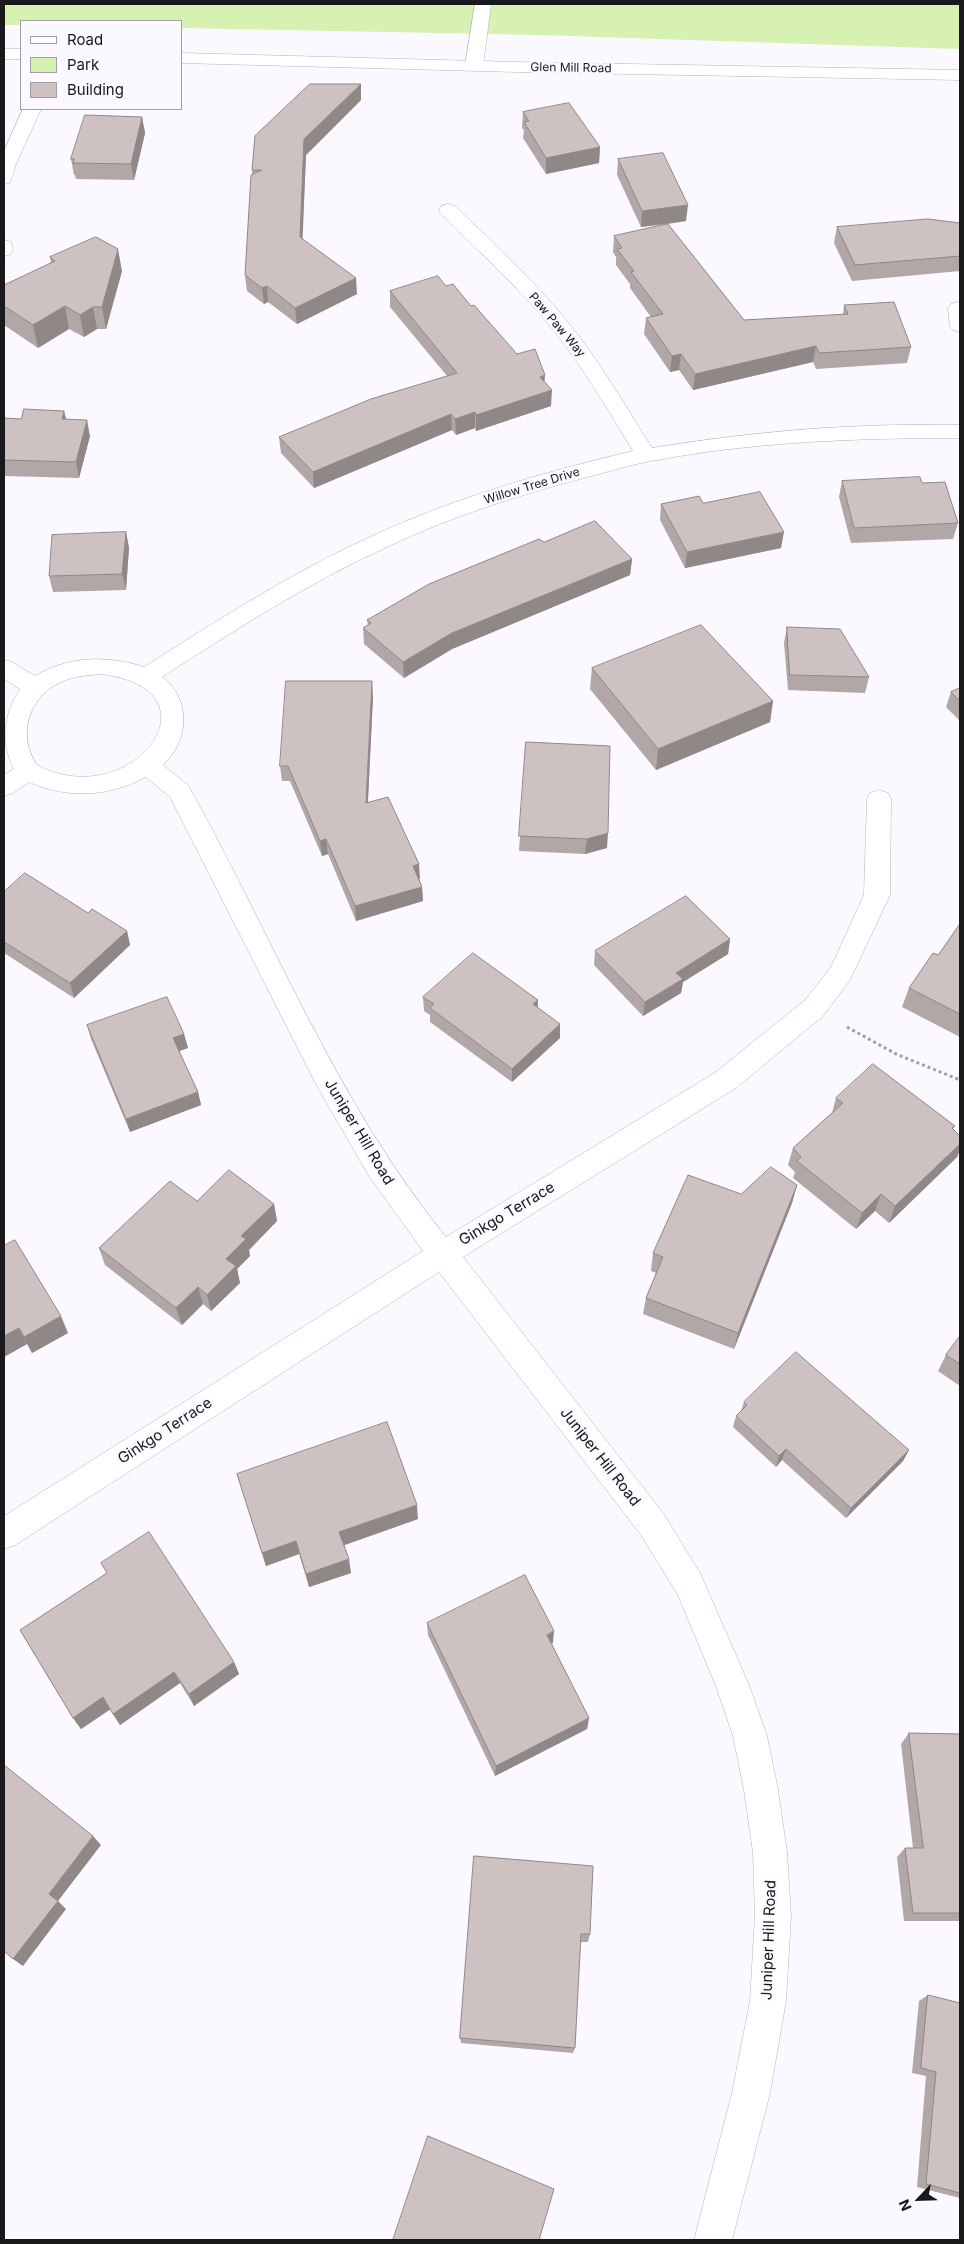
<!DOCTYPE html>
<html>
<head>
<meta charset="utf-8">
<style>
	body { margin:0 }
	#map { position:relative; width:964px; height:2244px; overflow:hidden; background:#fbf8ff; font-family:Inter,sans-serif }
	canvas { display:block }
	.frame { position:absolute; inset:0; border:5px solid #19181b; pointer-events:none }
	.legend { position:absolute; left:20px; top:20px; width:162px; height:90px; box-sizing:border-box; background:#fbf8ff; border:1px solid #a19ea4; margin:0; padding:6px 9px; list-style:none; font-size:15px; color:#19181b }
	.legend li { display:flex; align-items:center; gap:10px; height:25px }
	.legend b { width:25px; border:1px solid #a19ea4 }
	.north { position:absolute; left:894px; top:2174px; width:50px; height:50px; -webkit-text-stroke:4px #fbf8ff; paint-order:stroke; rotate:246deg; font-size:14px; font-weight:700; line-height:20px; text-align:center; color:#19181b }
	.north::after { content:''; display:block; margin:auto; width:18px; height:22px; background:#19181b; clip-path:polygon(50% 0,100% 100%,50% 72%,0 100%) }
</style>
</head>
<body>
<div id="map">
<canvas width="964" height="2244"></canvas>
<div class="frame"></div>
<ul class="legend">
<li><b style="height:6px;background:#fff"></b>Road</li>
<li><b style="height:14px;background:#d6f1b2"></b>Park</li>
<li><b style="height:14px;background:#cdc2c1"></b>Building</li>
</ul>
<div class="north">N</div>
</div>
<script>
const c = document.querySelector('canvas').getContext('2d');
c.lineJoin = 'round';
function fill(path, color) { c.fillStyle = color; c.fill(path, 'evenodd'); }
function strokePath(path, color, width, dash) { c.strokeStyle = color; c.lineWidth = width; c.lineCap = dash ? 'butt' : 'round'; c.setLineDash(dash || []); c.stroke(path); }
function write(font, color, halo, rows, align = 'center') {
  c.font = font + ' Inter,sans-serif'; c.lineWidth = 5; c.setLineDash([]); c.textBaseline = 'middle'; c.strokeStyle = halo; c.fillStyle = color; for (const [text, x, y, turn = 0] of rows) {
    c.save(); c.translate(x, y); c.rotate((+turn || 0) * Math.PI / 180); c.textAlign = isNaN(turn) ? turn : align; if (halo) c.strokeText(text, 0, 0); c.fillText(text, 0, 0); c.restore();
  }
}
fill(new Path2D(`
	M4,4H960V49L541,35L181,28V21H21V25H4Z`), '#d6f1b2');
const lane = new Path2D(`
	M475,4H491L483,66L480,70H468L465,66Z
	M23,109H41L16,164L10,183L4,184V151Z
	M4,240L11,242L13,250L11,254L4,256Z
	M958,302L960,303V332L953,330L950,326L948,308L951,304Z`);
const street = new Path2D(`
	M448,204L455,206C493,243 533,279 567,321C599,360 625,405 652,448C754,431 857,423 960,425V438C855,438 749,442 646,462C625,466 604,473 584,478C516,496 450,517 387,547C308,583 235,630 162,677C192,699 189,741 163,765L188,785C272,935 336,1102 446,1237L716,1072L805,1000L831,967L864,895L867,799L870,793L879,790L888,793L891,799L890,895L850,980L823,1016L736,1088L463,1257L663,1513L700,1573L749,1685L767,1736L778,1790L787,1852L791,1916L786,2001L770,2093L732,2240H694L732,2093L750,2001L755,1916L753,1852L744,1790L733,1736L716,1686L678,1595L641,1535L439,1272L15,1545L4,1549V1516L423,1251L369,1176L318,1088L170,797L146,777C109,797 68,799 29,782L13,793L4,796V775L14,769C0,742 4,714 20,689L4,679V660L12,662L35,676C68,656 107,655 144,667C218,620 291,573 370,537C454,498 544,472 633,451C608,410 584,368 553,330C520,288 479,252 441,214L439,210L441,206ZM101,674C227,690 131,815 37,765C15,733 31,692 66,680C77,676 90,675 101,674Z`);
const secondary = new Path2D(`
	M4,49H21V59H4Z
	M181,53L517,62L960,70V80L517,72L181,63Z`);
strokePath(lane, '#b6b2ba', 1);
strokePath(street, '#b6b2ba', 1);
strokePath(secondary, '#b6b2ba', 1);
strokePath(new Path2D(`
	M847,1027L896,1054L960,1080`), '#a2a0a5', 3, [3, 3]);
fill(lane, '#fff');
fill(street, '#fff');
fill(secondary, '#fff');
fill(new Path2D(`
	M361,100L306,155L302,238L357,294L297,324L268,302L264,304L247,291L245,275L252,174V170Z
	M523,112L600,147L599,163L546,174L523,138L524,130L522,128Z
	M142,117L145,133L134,180L76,179L75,175H74L71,159Z
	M618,159L686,221L668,224L744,320L843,315L844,305L911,347L907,363L816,369L813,362L693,390L679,370L670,372L644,334L646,318L651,317L630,288V284L616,265V257L613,252L614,236L667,224L641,227L617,175Z
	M960,223V271L852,281L834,243L837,227Z
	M50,257L122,271L106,329H97L84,337L69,329L38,348L4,325V285L51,263Z
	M446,286L471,306L517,354L544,382L551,406L476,431L475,428L456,435L452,430L314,488L281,453L279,437L447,376L390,307V291Z
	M64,411L66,419L90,436L79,478L4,476V418L21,419Z
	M842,481L922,483L958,523L953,539L851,543L839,497Z
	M703,503L781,548L685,568L660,520L661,504Z
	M126,532L129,548L126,590L53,592L49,576Z
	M544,542L632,559L630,575L452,649L404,678L364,644L363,628L368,625L367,620Z
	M787,627L869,677L865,693L788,690L784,643Z
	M592,668L773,701L770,722L656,770L590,689Z
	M960,688V721L946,707L951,692Z
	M373,696L368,802L420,879H419L422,887L423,901L356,921L328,854L322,856L290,781H282L280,766Z
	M526,742L607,848L585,854L519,851Z
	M4,892L88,913L127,931L130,945L74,998L4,953Z
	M960,924V1037L902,1007L909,988L938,955Z
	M730,939L728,954L683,982L681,993L643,1016L594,965L595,951Z
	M423,997L538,1000V1008L560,1024V1038L512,1082L430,1022V1015L424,1011Z
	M87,1025L184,1034L188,1048L179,1051L198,1092L201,1105L130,1132L91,1039Z
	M836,1098L955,1126L953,1129L960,1136V1150L957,1157L889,1223L875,1211L856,1229L793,1178L795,1172L788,1165L793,1148L832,1113Z
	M797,1185L792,1203L734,1349L643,1314L646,1298L656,1273L651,1271L653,1253L741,1194Z
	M197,1201L274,1204L277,1221L249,1250L250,1256L237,1269L240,1283L211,1311L203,1304L182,1325L105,1265L99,1248Z
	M4,1246L68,1333L32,1353L27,1344L4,1357Z
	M960,1336V1386L938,1371L946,1355Z
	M744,1402L909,1450L903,1461L846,1518L782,1460L776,1467L733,1427L736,1416L741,1411Z
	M237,1474L418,1519L344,1545L351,1573L309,1587L299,1554L266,1566Z
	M427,1623L553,1643L551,1644L589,1718L587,1729L495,1776L428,1635Z
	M20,1630L234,1662L239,1674L194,1706L180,1683L120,1725L110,1709L81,1729L73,1718Z
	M909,1733L960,1734V1921H904L897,1857L905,1848H913L901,1744Z
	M474,1856L590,1934L588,1942H580L575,2048L573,2053L461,2043L460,2038Z
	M928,1995L960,2003V2198L917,2187L926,2076L912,2073L919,2001Z`), '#b0a7a6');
fill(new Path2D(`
	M361,84V100L306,155L302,253L300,237L304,139Z
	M142,117L145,133L134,180L131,164Z
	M600,147L599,163L546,174V158Z
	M688,205L686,221L641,227L642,211Z
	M118,249L122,271L106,329L102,307Z
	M356,278L357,294L297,324L295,308Z
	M267,286L268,302L264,304L262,288Z
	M65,306L69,329L38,348L33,325Z
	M93,307L97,329L84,337L80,315Z
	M816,346L813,362L693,390L695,374Z
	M681,354L679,370L670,372L672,356Z
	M545,375L544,391L540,377Z
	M552,390L551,406L476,431V415Z
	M64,411L68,427L62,419Z
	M475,412V428L456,435L455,419Z
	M451,414L452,430L314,488L313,472Z
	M87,420L90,436L79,478L76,462Z
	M126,532L129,548L126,590L122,574Z
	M784,532L781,548L685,568L687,552Z
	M632,559L630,575L452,649L404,678L403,662L452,633Z
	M372,681L373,696L367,818L366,803Z
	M773,701L770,722L656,770L658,749Z
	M608,833L607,848L585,854L587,839Z
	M326,839L328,854L322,856L320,841Z
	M419,864L420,879L413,881V866Z
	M422,887L423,901L356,921L355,906Z
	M127,931L130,945L74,998L70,983Z
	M730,939L728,954L683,982L681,993L643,1016L645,1002L676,973Z
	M538,1000L537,1014L533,1004Z
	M560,1024V1038L512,1082V1069Z
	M184,1034L188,1048L176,1052L173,1038Z
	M198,1092L201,1105L130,1132L126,1119Z
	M960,1144V1150L957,1157L889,1223L895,1206Z
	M797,1185L792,1203L734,1349L738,1333Z
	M881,1194L875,1211L856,1229L862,1213Z
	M274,1204L277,1221L249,1250L250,1256L237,1269L240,1283L211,1311L207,1295L226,1259L241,1236Z
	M198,1287L203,1304L182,1325L176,1308Z
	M61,1316L68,1333L32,1353L24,1337Z
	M19,1328L27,1344L4,1357V1336Z
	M786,1449L782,1460L776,1467L779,1456Z
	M909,1450L903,1461L846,1518L851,1508Z
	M417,1505L418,1519L342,1546L339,1532Z
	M296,1541L299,1554L266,1566L262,1553Z
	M349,1559L351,1573L309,1587L306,1574Z
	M554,1631L553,1643L546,1647L547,1635Z
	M234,1662L239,1674L194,1706L189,1694Z
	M174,1672L180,1683L120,1725L113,1714Z
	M103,1697L111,1709L81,1729L73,1718Z
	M589,1718L587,1729L495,1776L496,1766Z
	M93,1836L101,1845L58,1901L66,1909L23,1966L13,1959L49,1894Z`), '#908887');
const building = new Path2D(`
	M310,84H361L304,139L300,237L356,278L295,308L267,286L262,288L245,275L251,175L262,170H252L255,136Z
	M569,103L600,147L546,158L524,122L529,121L523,112Z
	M85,115L142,117L131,164L73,163L74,159H71Z
	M663,153L688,205L642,211L618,159Z
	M928,219L960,223V256L855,265L837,227Z
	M668,224L744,320L848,314L844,305L894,302L911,347L819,353L816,346L695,374L681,354L672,356L646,318L663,314L631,272L634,271L617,249L622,248L614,236Z
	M96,237L118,249L102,307H93L80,315L65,306L33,325L4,306V285L55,261L50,257Z
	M438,276L446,286L453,284L471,306L474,305L517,354L535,349L545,375L540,377L552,390L476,415L475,412L455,419L451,414L313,472L279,437L371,399L457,373L390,291Z
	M24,409L64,411L62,419L87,420L76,462L4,460V418L21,419Z
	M920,477L922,483L945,482L958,523L854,528L842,481Z
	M760,492L784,532L687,552L661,504L699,496L703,503Z
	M595,521L632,559L452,633L403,662L363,628L371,623L367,620L429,584L539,539L544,542Z
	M126,532L122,574L49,576L52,535Z
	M701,625L773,701L658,749L592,668Z
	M787,627L840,629L869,677L790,675Z
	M286,681H372L366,803L388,797L419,864L413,866L422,887L355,906L326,839L320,841L288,766H280Z
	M960,688V701L951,692Z
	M526,742L610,746L608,833L587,839L519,836Z
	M25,873L88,913L92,909L127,931L70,983L4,942V892Z
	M686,896L730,939L676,973L683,979L645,1002L595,951Z
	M960,924V1014L909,988L933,953L938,955Z
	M473,953L538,1000L533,1004L560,1024L512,1069L430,1008L434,1004L423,997Z
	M167,997L184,1034L173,1038L198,1092L126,1119L87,1025Z
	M873,1064L955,1126L952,1128L960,1136V1144L895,1206L881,1194L862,1213L797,1161L801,1157L793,1148L843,1103L836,1098Z
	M771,1167L797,1185L738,1333L646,1298L663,1257L653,1253L688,1175L741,1194Z
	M229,1170L274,1204L241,1236L246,1239L226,1259L236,1266L207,1295L198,1287L176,1308L99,1248L170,1181L197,1201Z
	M15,1240L61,1316L24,1337L19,1328L4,1336V1246Z
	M960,1336V1364L946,1355Z
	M796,1352L909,1450L851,1508L786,1449L779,1456L736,1416L747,1405L744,1402Z
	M387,1422L417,1505L339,1532L349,1559L306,1574L296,1541L262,1553L237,1474Z
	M149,1532L234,1662L189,1694L174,1672L113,1714L103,1697L73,1718L20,1630L107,1573L101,1563Z
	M525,1575L554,1631L547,1635L589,1718L496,1766L427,1623Z
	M909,1733L960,1734V1913H913L905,1848H923Z
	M4,1765L93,1836L49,1894L58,1901L13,1959L4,1951Z
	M474,1856L593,1866L590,1934H581L575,2048L460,2038Z
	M928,1995L960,2003V2193L926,2184L936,2072L921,2068Z
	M428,2136L554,2189L539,2240H393Z`);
fill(building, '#cdc2c1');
strokePath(building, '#908887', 1);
write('12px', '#19181b', '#fbf8ff', [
	["Glen Mill Road",571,68,1],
	["Paw Paw Way",557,325,50],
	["Willow Tree Drive",532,486,-17]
]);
write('15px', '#19181b', '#fbf8ff', [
	["Juniper Hill Road",359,1132,59],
	["Ginkgo Terrace",507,1214,-31],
	["Ginkgo Terrace",165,1431,-33],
	["Juniper Hill Road",600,1457,52],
	["Juniper Hill Road",769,1940,-88]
]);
</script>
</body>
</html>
